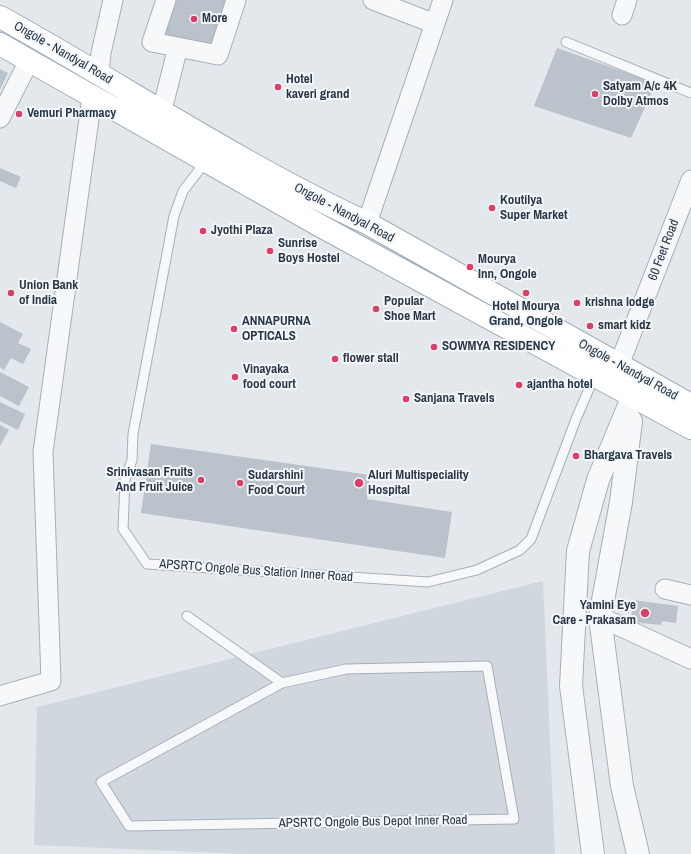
<!DOCTYPE html>
<html>
<head>
<meta charset="utf-8">
<style>
	body { margin:0 }
	canvas { display:block; background:#e3e8ed }
</style>
</head>
<body>
<canvas width="691" height="854"></canvas>
<script>
const c = document.querySelector('canvas').getContext('2d');
c.lineJoin = 'round';
function fill(path, color) { c.fillStyle = color; c.fill(path, 'evenodd'); }
function strokePath(path, color, width, dash) { c.strokeStyle = color; c.lineWidth = width; c.lineCap = dash ? 'butt' : 'round'; c.setLineDash(dash || []); c.stroke(path); }
function write(font, color, halo, rows, align = 'center') {
  c.font = font + ' "Archivo Narrow",sans-serif'; c.lineWidth = 4; c.setLineDash([]); c.textBaseline = 'middle'; c.strokeStyle = halo; c.fillStyle = color; for (const [text, x, y, turn = 0] of rows) {
    c.save(); c.translate(x, y); c.rotate((+turn || 0) * Math.PI / 180); c.textAlign = isNaN(turn) ? turn : align; if (halo) c.strokeText(text, 0, 0); c.fillText(text, 0, 0); c.restore();
  }
}
fill(new Path2D(`
	M543,581L555,854H244L34,845L37,707Z`), '#d1d7df');
fill(new Path2D(`
	M170,0H231L215,50L157,39Z
	M557,48L656,83L631,138L534,106Z
	M0,69L8,73L0,90Z
	M0,168L21,177L16,188L0,181Z
	M0,322L23,334L18,343L31,349L23,364L11,358L4,370L0,367Z
	M0,372L29,387L19,406L0,396Z
	M0,402L25,414L18,430L0,421Z
	M0,425L9,430L0,446Z
	M151,444L370,475L367,499L452,512L445,558L141,513Z
	M633,600L678,606L676,623L662,621L661,625L631,622Z`), '#bac2cb');
const service = new Path2D(`
	M566,42L691,93
	M206,161L183,191L174,216L133,434L132,460L125,480L123,529L147,564L428,582L477,570L520,550L531,539L576,419L595,375
	M187,616L282,683L346,669L487,666L514,819L129,826L101,782L282,683`);
const minor = new Path2D(`
	M166,0L152,42L218,55L236,0
	M373,0L435,24
	M622,15L627,0
	M99,74L101,53L113,0
	M162,110L178,47
	M0,118L29,61
	M367,223L443,0
	M619,365L691,180
	M665,589L691,595
	M600,617L691,659
	M0,696L51,681L43,452L92,97`);
const tertiary = new Path2D(`
	M631,421L621,502L600,617L622,786L638,854
	M593,854L571,686L578,551L598,480L633,396`);
const primary = new Path2D(`
	M0,17C123,85 240,164 367,223L691,405
	M0,44L317,224L691,428`);
strokePath(service, '#a7afb8', 11);
strokePath(minor, '#a7afb8', 21);
strokePath(tertiary, '#a7afb8', 24);
strokePath(primary, '#a1aeba', 24);
strokePath(service, '#f7f8fa', 9);
strokePath(minor, '#f7f8fa', 19);
strokePath(tertiary, '#f7f8fa', 22);
strokePath(primary, '#fff', 22);
for (const [x, y, r, color] of [
	[194,19,4,"#dd3d67"],
	[278,87,4,"#dd3d67"],
	[595,94,4,"#dd3d67"],
	[19,114,4,"#dd3d67"],
	[492,208,4,"#dd3d67"],
	[203,231,4,"#dd3d67"],
	[270,251,4,"#dd3d67"],
	[470,267,4,"#dd3d67"],
	[11,293,4,"#dd3d67"],
	[526,293,4,"#dd3d67"],
	[577,303,4,"#dd3d67"],
	[376,309,4,"#dd3d67"],
	[590,326,4,"#dd3d67"],
	[234,329,4,"#dd3d67"],
	[434,347,4,"#dd3d67"],
	[335,359,4,"#dd3d67"],
	[235,377,4,"#dd3d67"],
	[519,385,4,"#dd3d67"],
	[406,399,4,"#dd3d67"],
	[576,456,4,"#dd3d67"],
	[201,480,4,"#dd3d67"],
	[240,483,4,"#dd3d67"],
	[359,483,5,"#dd3d67"],
	[645,613,5,"#dd3d67"]
]) { const dot = new Path2D(); dot.arc(x, y, r, 0, 2 * Math.PI); c.fillStyle = color; c.fill(dot); strokePath(dot, '#f3f7f9', 1.5); }
write('bold 13px', '#293747', '#f3f7f9', [
	["More",202,19],
	["Hotel",286,80],
	["kaveri grand",286,95],
	["Satyam A/c 4K",603,87],
	["Dolby Atmos",603,102],
	["Vemuri Pharmacy",27,114],
	["Koutilya",500,201],
	["Super Market",500,216],
	["Jyothi Plaza",211,231],
	["Sunrise",278,244],
	["Boys Hostel",278,259],
	["Mourya",478,260],
	["Inn, Ongole",478,275],
	["Union Bank",19,286],
	["of India",19,301],
	["Popular",384,302],
	["Shoe Mart",384,317],
	["krishna lodge",585,303],
	["Hotel Mourya",526,307,"center"],
	["Grand, Ongole",526,322,"center"],
	["ANNAPURNA",242,322],
	["OPTICALS",242,337],
	["smart kidz",598,326],
	["SOWMYA RESIDENCY",442,347],
	["flower stall",343,359],
	["Vinayaka",243,370],
	["food court",243,385],
	["ajantha hotel",527,385],
	["Sanjana Travels",414,399],
	["Bhargava Travels",584,456],
	["Srinivasan Fruits",193,473,"right"],
	["And Fruit Juice",193,488,"right"],
	["Sudarshini",248,476],
	["Food Court",248,491],
	["Aluri Multispeciality",368,476],
	["Hospital",368,491],
	["Yamini Eye",636,606,"right"],
	["Care - Prakasam",636,621,"right"]
], 'left');
write('13px', '#293747', '#f3f7f9', [
	["Ongole - Nandyal Road",63,53,30],
	["Ongole - Nandyal Road",344,213,28],
	["60 Feet Road",664,250,-69],
	["Ongole - Nandyal Road",628,370,29],
	["APSRTC Ongole Bus Station Inner Road",256,571,4],
	["APSRTC Ongole Bus Depot Inner Road",373,822,-1]
]);
</script>
</body>
</html>
